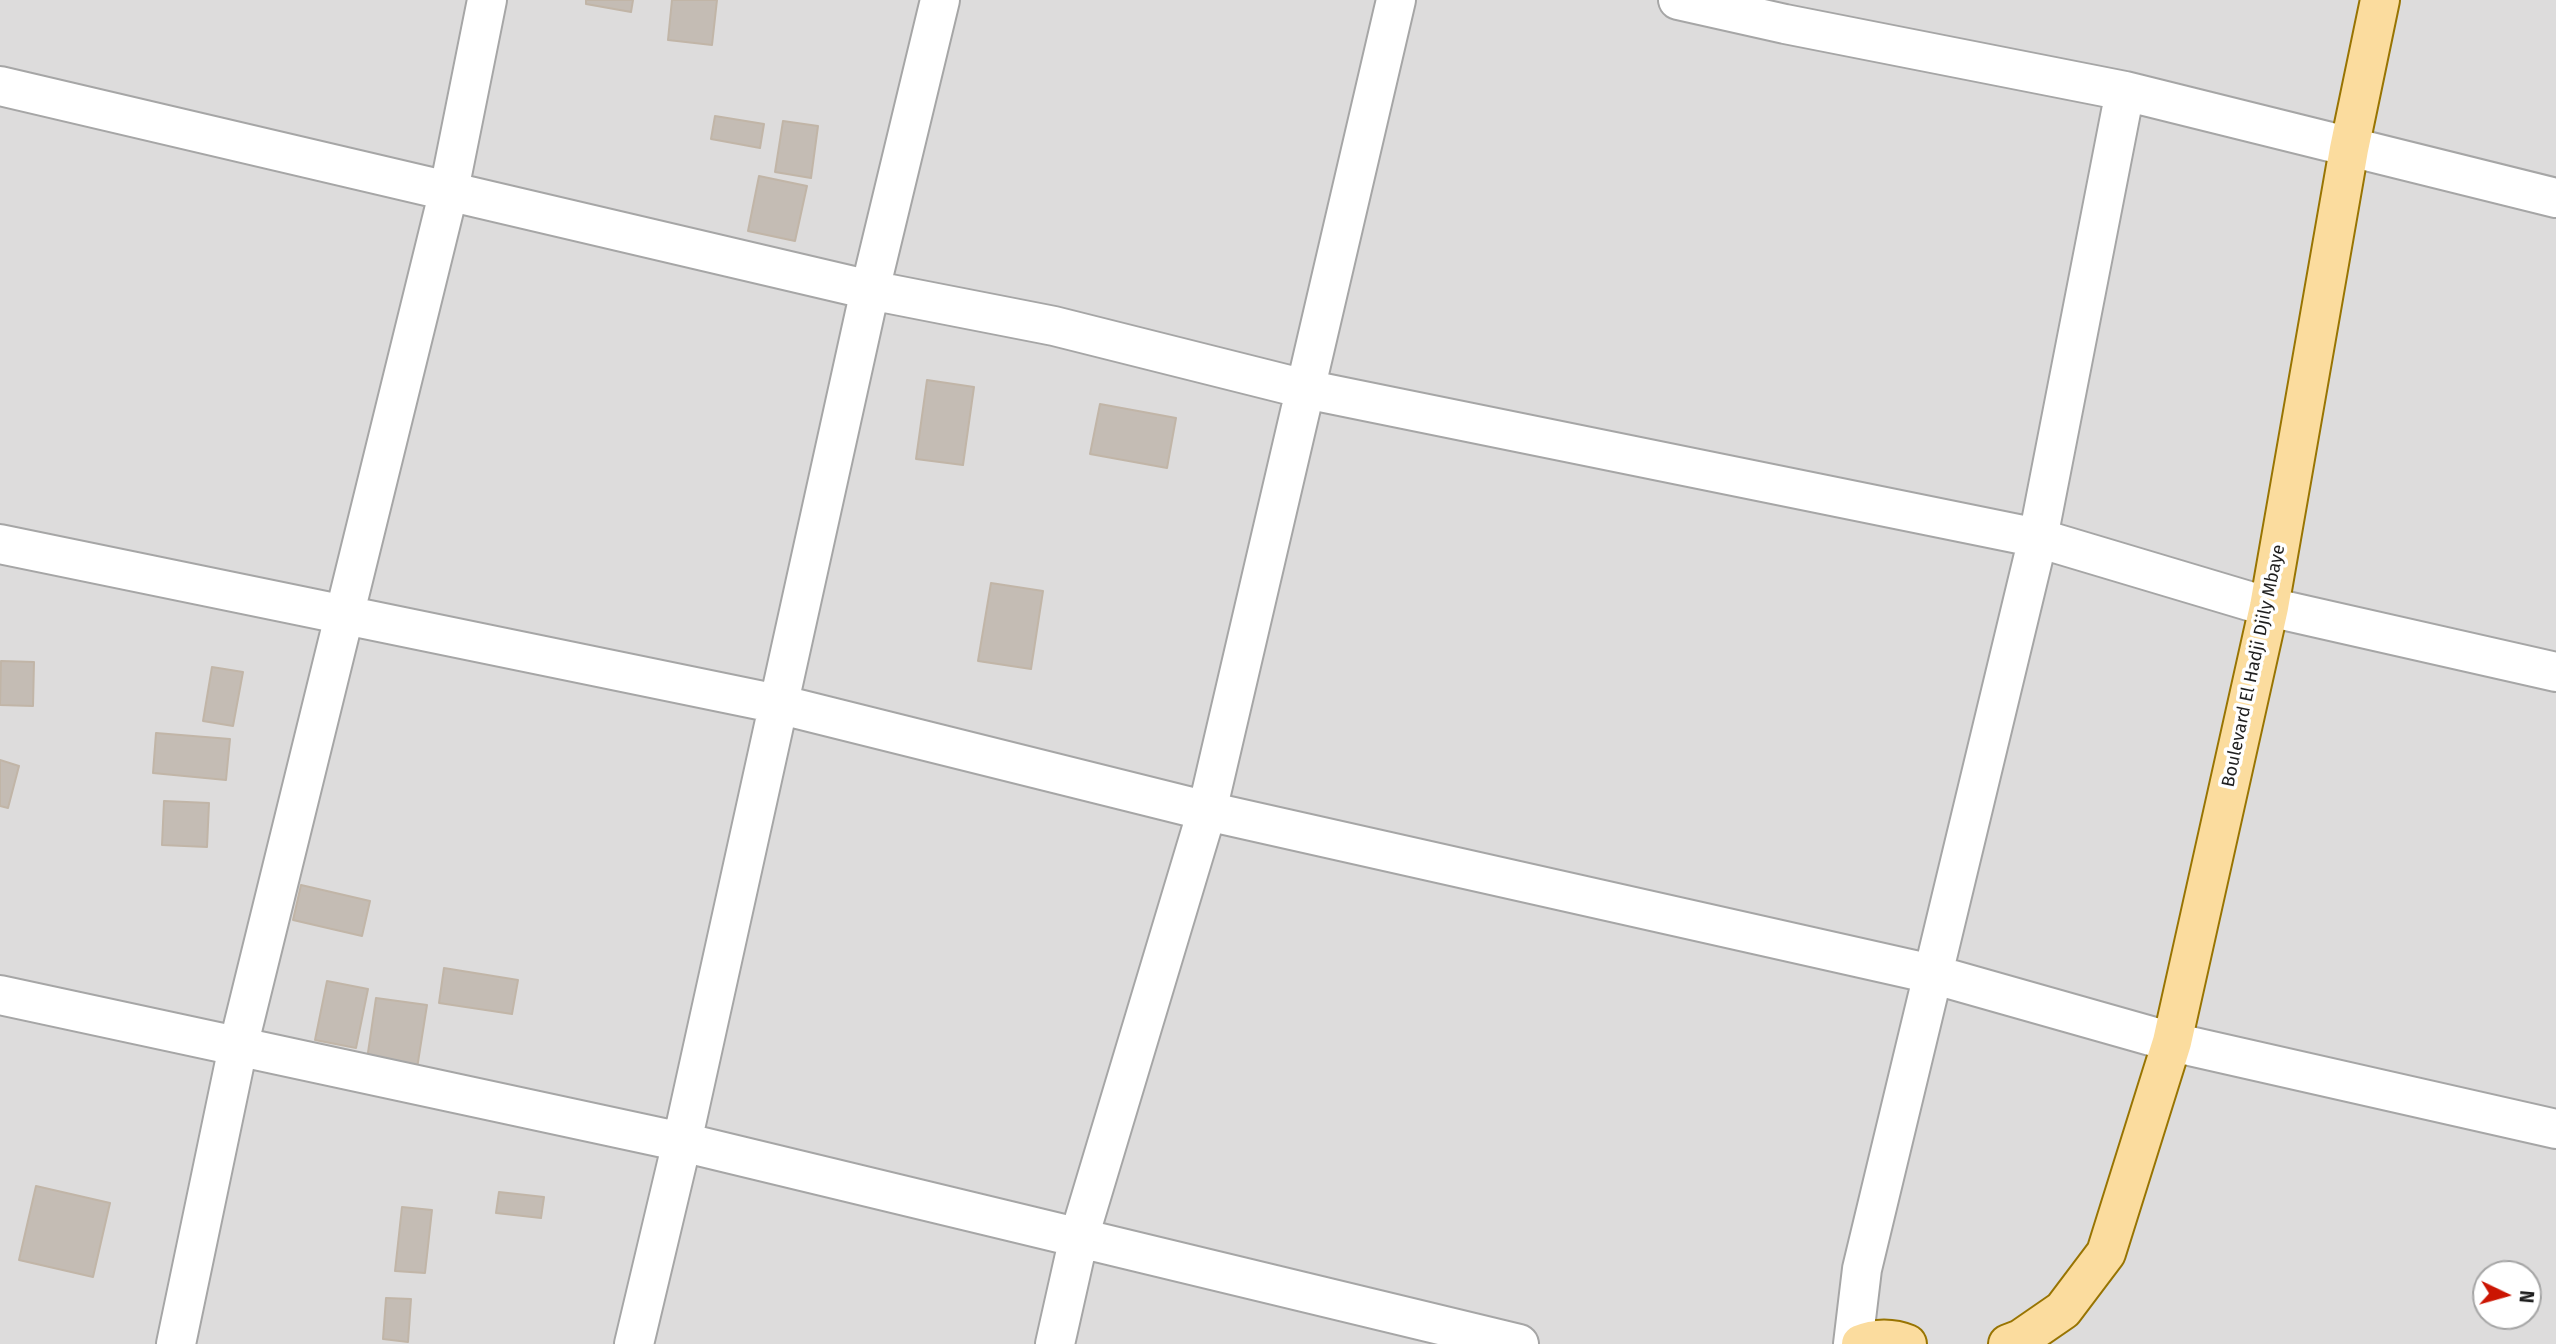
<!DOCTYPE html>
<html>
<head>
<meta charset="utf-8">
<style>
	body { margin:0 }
	#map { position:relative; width:2556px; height:1344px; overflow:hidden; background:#efede5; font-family:"Fira Sans",sans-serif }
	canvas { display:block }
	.north { position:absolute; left:2472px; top:1260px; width:70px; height:70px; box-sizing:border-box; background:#fff; border:2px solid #a5a5a5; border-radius:50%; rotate:95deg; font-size:19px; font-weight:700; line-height:28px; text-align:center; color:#1f1f1f }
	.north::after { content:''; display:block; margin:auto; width:24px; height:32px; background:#cb1502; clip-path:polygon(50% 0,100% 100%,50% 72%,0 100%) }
</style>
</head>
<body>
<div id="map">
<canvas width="2556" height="1344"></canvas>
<div class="north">N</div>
</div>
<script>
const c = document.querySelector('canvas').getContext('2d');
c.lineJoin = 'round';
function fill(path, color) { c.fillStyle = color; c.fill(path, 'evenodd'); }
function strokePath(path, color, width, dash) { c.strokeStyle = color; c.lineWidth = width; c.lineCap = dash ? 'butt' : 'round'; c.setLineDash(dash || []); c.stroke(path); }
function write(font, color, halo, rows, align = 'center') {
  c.font = font + ' "Fira Sans",sans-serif'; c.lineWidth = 7; c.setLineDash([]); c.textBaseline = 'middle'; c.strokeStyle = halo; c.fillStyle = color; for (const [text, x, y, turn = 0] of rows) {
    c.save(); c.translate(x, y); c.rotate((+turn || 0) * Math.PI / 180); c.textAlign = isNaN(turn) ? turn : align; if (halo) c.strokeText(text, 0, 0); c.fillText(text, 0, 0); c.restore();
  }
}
fill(new Path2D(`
	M0,0H2556V1344H0ZM2486,1274H2528V1316H2486Z`), '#dddcdc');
const building = new Path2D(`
	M586,0H633L631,12L586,4Z
	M672,0H717L712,45L668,40Z
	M715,116L764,124L760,148L711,139Z
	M783,121L818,126L811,178L775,172Z
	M759,176L807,186L795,241L748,231Z
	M927,380L974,387L963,465L916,459Z
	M1100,404L1176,418L1167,468L1090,454Z
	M991,583L1043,591L1031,669L978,661Z
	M1,661L34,662L33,706L0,705Z
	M212,667L243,672L233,726L203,721Z
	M156,733L230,739L226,780L153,773Z
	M0,760L19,766L8,808L0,806Z
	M164,801L209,803L207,847L162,845Z
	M301,885L370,901L362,936L293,920Z
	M444,968L518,980L512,1014L439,1003Z
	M327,981L368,989L356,1048L315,1040Z
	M376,998L427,1005L415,1081L365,1073Z
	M36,1186L110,1203L93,1277L19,1260Z
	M499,1192L544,1197L541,1218L496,1213Z
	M402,1207L432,1210L425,1273L395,1271Z
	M386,1298L411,1299L408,1342L383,1339Z`);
fill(building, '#c4bcb4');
strokePath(building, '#c1b5a7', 2);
const minor = new Path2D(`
	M1678,0L1785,24L2125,91L2556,198
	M0,86L870,290L1054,326L1305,389L2038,538L2269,607L2556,672
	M0,544L778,704L1207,811L1932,974L2172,1042L2556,1129
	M0,995L682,1142L1519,1344
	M176,1344L238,1047L449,190L487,0
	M634,1344L682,1142L870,290L940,0
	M1055,1344L1079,1237L1207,811L1396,0
	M1853,1344L1862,1269L2038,538L2125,91`);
const major = new Path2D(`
	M1861,1344C1875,1338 1893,1338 1907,1344
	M2008,1344L2021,1339L2063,1310L2106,1253L2172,1042L2269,607L2349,149L2380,0`);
strokePath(minor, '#a6a6a6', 42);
strokePath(major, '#987402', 42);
strokePath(minor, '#fff', 38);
strokePath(major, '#fbdc9e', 38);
write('18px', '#1f1f1f', '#fff', [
	["Boulevard El Hadji Djily Mbaye",2254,666,-78]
]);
</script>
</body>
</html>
